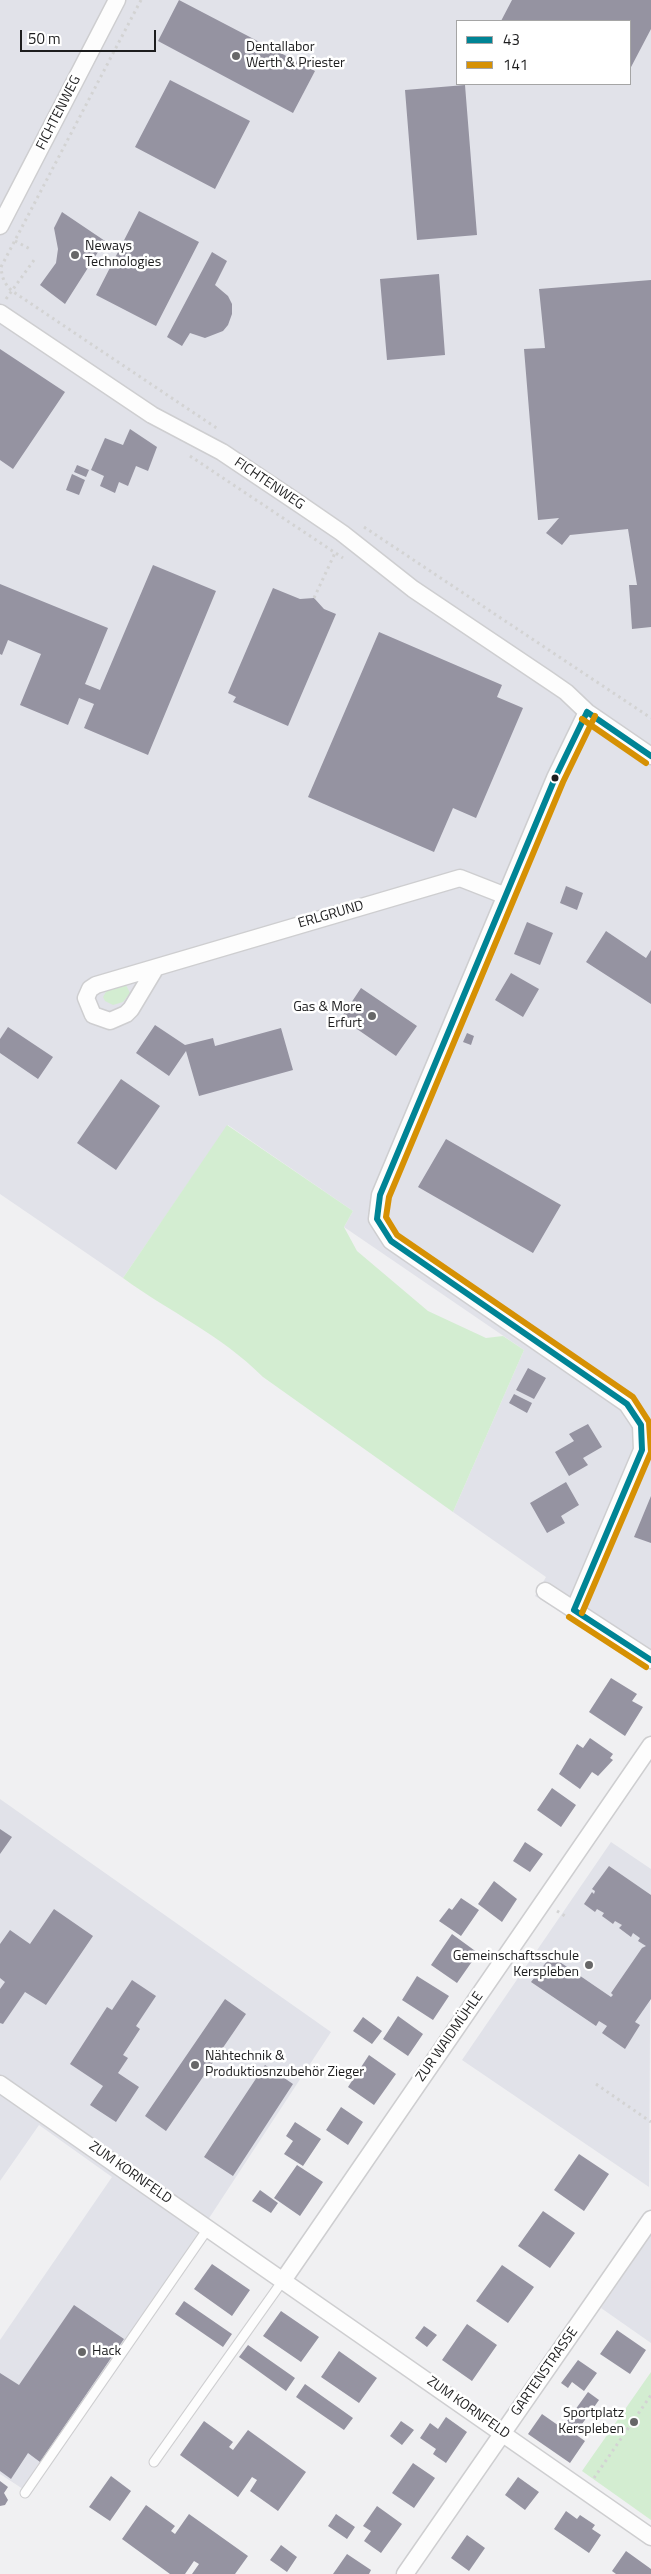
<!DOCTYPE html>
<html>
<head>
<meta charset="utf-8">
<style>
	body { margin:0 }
	#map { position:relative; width:651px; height:2574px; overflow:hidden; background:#f0f0f2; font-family:"Titillium Web",sans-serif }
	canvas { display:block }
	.legend { position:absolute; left:456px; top:20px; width:175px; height:65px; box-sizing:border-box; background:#fff; border:1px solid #a5a5a5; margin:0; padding:6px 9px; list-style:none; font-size:15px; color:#1d1d1e }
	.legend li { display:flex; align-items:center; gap:10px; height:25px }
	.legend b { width:25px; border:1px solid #a5a5a5 }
	.scale { position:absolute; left:20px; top:30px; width:136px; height:22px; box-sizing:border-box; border:2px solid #1d1d1e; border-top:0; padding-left:6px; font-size:15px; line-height:18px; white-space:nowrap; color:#1d1d1e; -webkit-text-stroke:4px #fff; paint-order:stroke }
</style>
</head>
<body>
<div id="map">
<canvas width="651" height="2574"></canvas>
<ul class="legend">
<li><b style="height:6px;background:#008495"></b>43</li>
<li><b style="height:6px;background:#d69104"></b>141</li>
</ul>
<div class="scale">50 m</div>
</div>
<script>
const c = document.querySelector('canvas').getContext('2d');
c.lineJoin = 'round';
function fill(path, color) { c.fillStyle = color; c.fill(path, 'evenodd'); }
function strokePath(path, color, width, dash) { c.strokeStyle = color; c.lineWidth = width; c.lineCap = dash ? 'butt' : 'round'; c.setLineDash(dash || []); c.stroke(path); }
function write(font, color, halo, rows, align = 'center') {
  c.font = font + ' "Titillium Web",sans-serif'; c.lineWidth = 5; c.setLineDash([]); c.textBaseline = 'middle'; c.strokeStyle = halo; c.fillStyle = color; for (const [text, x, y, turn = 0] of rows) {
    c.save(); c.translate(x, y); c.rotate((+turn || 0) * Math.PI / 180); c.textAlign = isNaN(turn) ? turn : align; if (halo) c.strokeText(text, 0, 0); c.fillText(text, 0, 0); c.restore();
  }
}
fill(new Path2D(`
	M0,0H651V1670L535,1596L546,1577L453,1512L524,1350L344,1227L353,1211L228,1125L123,1278L0,1194ZM457,21H630V84H457Z
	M0,1799L331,2032L196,2238L23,2489L0,2474V2340L112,2177L39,2125L0,2181Z
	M611,1842L651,1869L649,2187L462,2060Z
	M651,2234V2343L601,2308Z`), '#e1e2e9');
fill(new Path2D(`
	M126,985L130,993L123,1002L113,1005L105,1001L103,997L107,990Z
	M227,1125L353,1211L344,1227L357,1251L428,1311L486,1338L503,1336L524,1350L453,1512L263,1377C220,1334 171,1313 123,1278Z
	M651,2372V2520L582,2471Z`), '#d3edd1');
fill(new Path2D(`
	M179,0L315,71L293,113L158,41Z
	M512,0H651V29L630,69V21H501Z
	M170,80L250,121L215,189L135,147Z
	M465,85L477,235L417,240L405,90Z
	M139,211L199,242L156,326L96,295Z
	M62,212L105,241L65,304L40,285L56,263L58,249L54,228Z
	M212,252L227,261L215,285L228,296L232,304V314L228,325L223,331L205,338L190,333L182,346L167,337Z
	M439,274L445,355L387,360L380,279Z
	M651,280V627L632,629L629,585H637L628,529L570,535L562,545L546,533L559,518L538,520L524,349L545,348L539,289Z
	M0,349L65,392L13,469L0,460Z
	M130,429L157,447L148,471L136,466L128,486L119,482L115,493L100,486L104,476L91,470L105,438L123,445Z
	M77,465L89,470L86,477L74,472Z
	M72,474L85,480L79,495L66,490Z
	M153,565L216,591L148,755L84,728L94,704L79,698L68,725L20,705L41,654L8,640L2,655L0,654V584L108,628L85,684L100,690Z
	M273,588L300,599L314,598L324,609L336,614L288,726L233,702L236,697L228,693Z
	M379,632L502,685L497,697L523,708L476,818L453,808L434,852L308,797Z
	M566,886L583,893L577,910L560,903Z
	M527,922L553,933L540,965L514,954Z
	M606,931L646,958L651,950V1004L586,962Z
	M511,973L539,989L523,1017L495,1000Z
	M361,988L417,1026L396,1056L341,1018Z
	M155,1025L185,1045L213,1038L215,1046L281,1028L293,1070L199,1096L186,1051L169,1076L136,1053Z
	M8,1027L53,1057L38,1079L0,1053V1039Z
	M467,1033L474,1036L471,1045L463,1042Z
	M121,1079L160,1106L116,1170L77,1143Z
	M446,1139L561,1205L533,1253L418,1187Z
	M528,1368L546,1378L534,1399L516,1390Z
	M514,1394L532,1403L527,1413L509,1403Z
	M588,1424L602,1447L583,1458L588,1465L569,1476L555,1452L574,1441L569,1434Z
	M566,1482L579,1505L561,1516L565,1523L547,1533L530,1503Z
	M651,1496V1543L634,1537Z
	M611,1678L637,1694L632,1701L643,1707L625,1736L589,1712Z
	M590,1738L613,1754L610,1758L613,1760L598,1776L592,1772L580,1789L559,1774L577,1744L583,1748Z
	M552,1788L576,1805L561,1827L537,1810Z
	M0,1829L12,1837L0,1854Z
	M525,1842L543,1854L530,1872L513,1861Z
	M609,1866L651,1895V1999L635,2022L640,2025L625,2049L602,2033L607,2026L599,2021L596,2026L531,1982L551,1956L611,1997L613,1995L611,1993L642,1948L646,1946L638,1941L640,1938L633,1933L631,1937L619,1928L622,1925L615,1921L613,1924L602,1916L604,1913L597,1909L595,1912L584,1904L592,1892L594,1894L595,1891L592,1889Z
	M494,1881L517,1899L502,1922L478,1904Z
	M461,1898L479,1910L461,1936L439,1921L449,1908L452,1910Z
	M54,1909L93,1936L46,2005L25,1992L3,2024L0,2023V1989L5,1982L0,1978V1944L10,1930L30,1944Z
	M452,1934L478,1953L457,1983L431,1965Z
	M417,1976L449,1996L433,2020L402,2000Z
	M132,1980L156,1996L136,2026L140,2029L123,2055L128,2058L118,2073L139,2087L116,2122L90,2105L103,2086L70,2064L107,2007L112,2010Z
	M225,1999L246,2014L166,2131L145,2116Z
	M398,2016L423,2034L408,2056L383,2039Z
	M363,2017L382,2031L372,2044L353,2031Z
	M369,2055L396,2074L374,2105L348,2087Z
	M265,2065L293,2084L233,2176L204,2157Z
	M341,2107L363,2122L348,2145L326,2130Z
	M295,2122L321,2139L303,2166L284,2154L293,2141L286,2136Z
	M579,2154L609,2174L584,2211L554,2190Z
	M297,2165L323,2182L300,2216L274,2198Z
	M260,2190L278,2203L271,2213L252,2201Z
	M543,2211L575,2233L550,2268L518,2246Z
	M212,2264L250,2290L232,2316L194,2289Z
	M502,2265L534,2287L508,2323L476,2301Z
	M184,2301L232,2334L223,2347L175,2314Z
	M74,2305L124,2339L40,2462L28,2453L11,2479L0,2471V2373L19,2385Z
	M281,2311L319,2337L301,2362L263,2336Z
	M467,2324L497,2345L472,2381L442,2360Z
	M424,2326L437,2335L427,2347L415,2338Z
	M617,2330L646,2350L630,2374L600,2354Z
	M248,2345L295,2378L286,2391L239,2357Z
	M339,2351L377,2378L359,2403L321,2377Z
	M578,2360L597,2373L584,2391L572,2382L568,2388L561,2383Z
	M305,2384L353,2418L344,2430L296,2397Z
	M588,2392L599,2400L575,2434L585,2441L570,2463L528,2434L542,2414L562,2428Z
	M446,2417L467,2432L446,2463L433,2454L436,2449L420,2438L430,2423L438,2429Z
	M204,2421L233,2442L229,2447L233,2450L248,2430L306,2472L278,2511L250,2491L257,2480L252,2477L238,2497L180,2455Z
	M401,2421L414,2430L402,2445L390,2436Z
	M413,2463L435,2478L414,2508L392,2493Z
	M111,2476L131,2491L110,2521L89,2507Z
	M518,2477L539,2492L525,2510L505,2495Z
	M0,2481L8,2487L4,2493L8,2500L5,2505L0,2506Z
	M146,2505L175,2526L171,2531L175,2534L189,2514L248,2556L235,2574H192L199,2564L194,2561L185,2574H170L122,2539Z
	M377,2506L402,2524L381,2553L364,2541L371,2531L363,2526Z
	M566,2511L577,2519L580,2515L595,2525L592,2529L601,2535L589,2553L554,2529Z
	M336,2514L355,2527L347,2539L328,2526Z
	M467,2535L485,2548L469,2571L451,2558Z
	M281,2545L297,2557L287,2572L270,2560Z
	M626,2551L651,2569V2574H616L612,2571Z
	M347,2554L371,2570L369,2574H333Z`), '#9593a1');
const lane = new Path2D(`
	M154,2462L284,2279
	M25,2493L209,2227`);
const street = new Path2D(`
	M0,226L117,0
	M0,313L152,415L222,452L301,505L342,533L413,589L547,679L566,692L587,712L651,756
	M155,969L131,1009L126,1014L110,1021L93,1015L86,998L90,989L96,985L460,878L506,896
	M545,1591L651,1660
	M574,1610L642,1450L641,1425L627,1404L391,1241L377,1219L380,1195L555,778L587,712
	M0,2084L651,2537
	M284,2279L651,1745
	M405,2574L651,2219`);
strokePath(lane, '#ceced0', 11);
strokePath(street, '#ceced0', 19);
strokePath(new Path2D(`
	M141,0L1,267C2,278 4,283 12,291L218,429
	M15,241L32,250
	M6,299L34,260
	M190,456L343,558
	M364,527L651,718
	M314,598L335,553
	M557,1911L565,1916
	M596,2084L651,2122
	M594,2478L651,2395`), '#d3d3d3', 3, [2.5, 4]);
strokePath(lane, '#fdfdfd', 9);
strokePath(street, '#fdfdfd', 16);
strokePath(new Path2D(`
	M587,712L651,756
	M574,1610L642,1450L641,1425L627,1404L391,1241L377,1219L380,1195L555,778L587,712
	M574,1610L651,1660`), '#008495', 6);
strokePath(new Path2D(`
	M582,719L646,763
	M582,1613L651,1452L649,1422L633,1397L397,1235L386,1217L389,1197L563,782L595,716
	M569,1617L646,1667`), '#d69104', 6);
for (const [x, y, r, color] of [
	[236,56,5,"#676768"],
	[75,255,5,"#676768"],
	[555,778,4.5,"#1d1d1e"],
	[372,1016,5,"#676768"],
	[589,1965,5,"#676768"],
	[195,2065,5,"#676768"],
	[82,2352,5,"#676768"],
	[634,2422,5,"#676768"]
]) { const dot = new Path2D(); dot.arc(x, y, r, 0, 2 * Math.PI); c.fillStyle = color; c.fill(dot); strokePath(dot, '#fff', 2); }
write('14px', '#1d1d1e', '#fff', [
	["Dentallabor",246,48],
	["Werth & Priester",246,64],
	["Neways",85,247],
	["Technologies",85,263],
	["Gas & More",362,1008,"right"],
	["Erfurt",362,1024,"right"],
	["Gemeinschaftsschule",579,1957,"right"],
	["Kerspleben",579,1973,"right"],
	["Nähtechnik &",205,2057],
	["Produktiosnzubehör Zieger",205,2073],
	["Hack",92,2352],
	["Sportplatz",624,2414,"right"],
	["Kerspleben",624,2430,"right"]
], 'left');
write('14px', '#1d1d1e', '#fff', [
	["FICHTENWEG",59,113,-63],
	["FICHTENWEG",269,484,34],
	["ERLGRUND",331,915,-16],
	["ZUR WAIDMÜHLE",450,2037,-55],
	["ZUM KORNFELD",130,2173,35],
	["GARTENSTRASSE",545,2372,-55],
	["ZUM KORNFELD",468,2408,35]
]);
</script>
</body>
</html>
